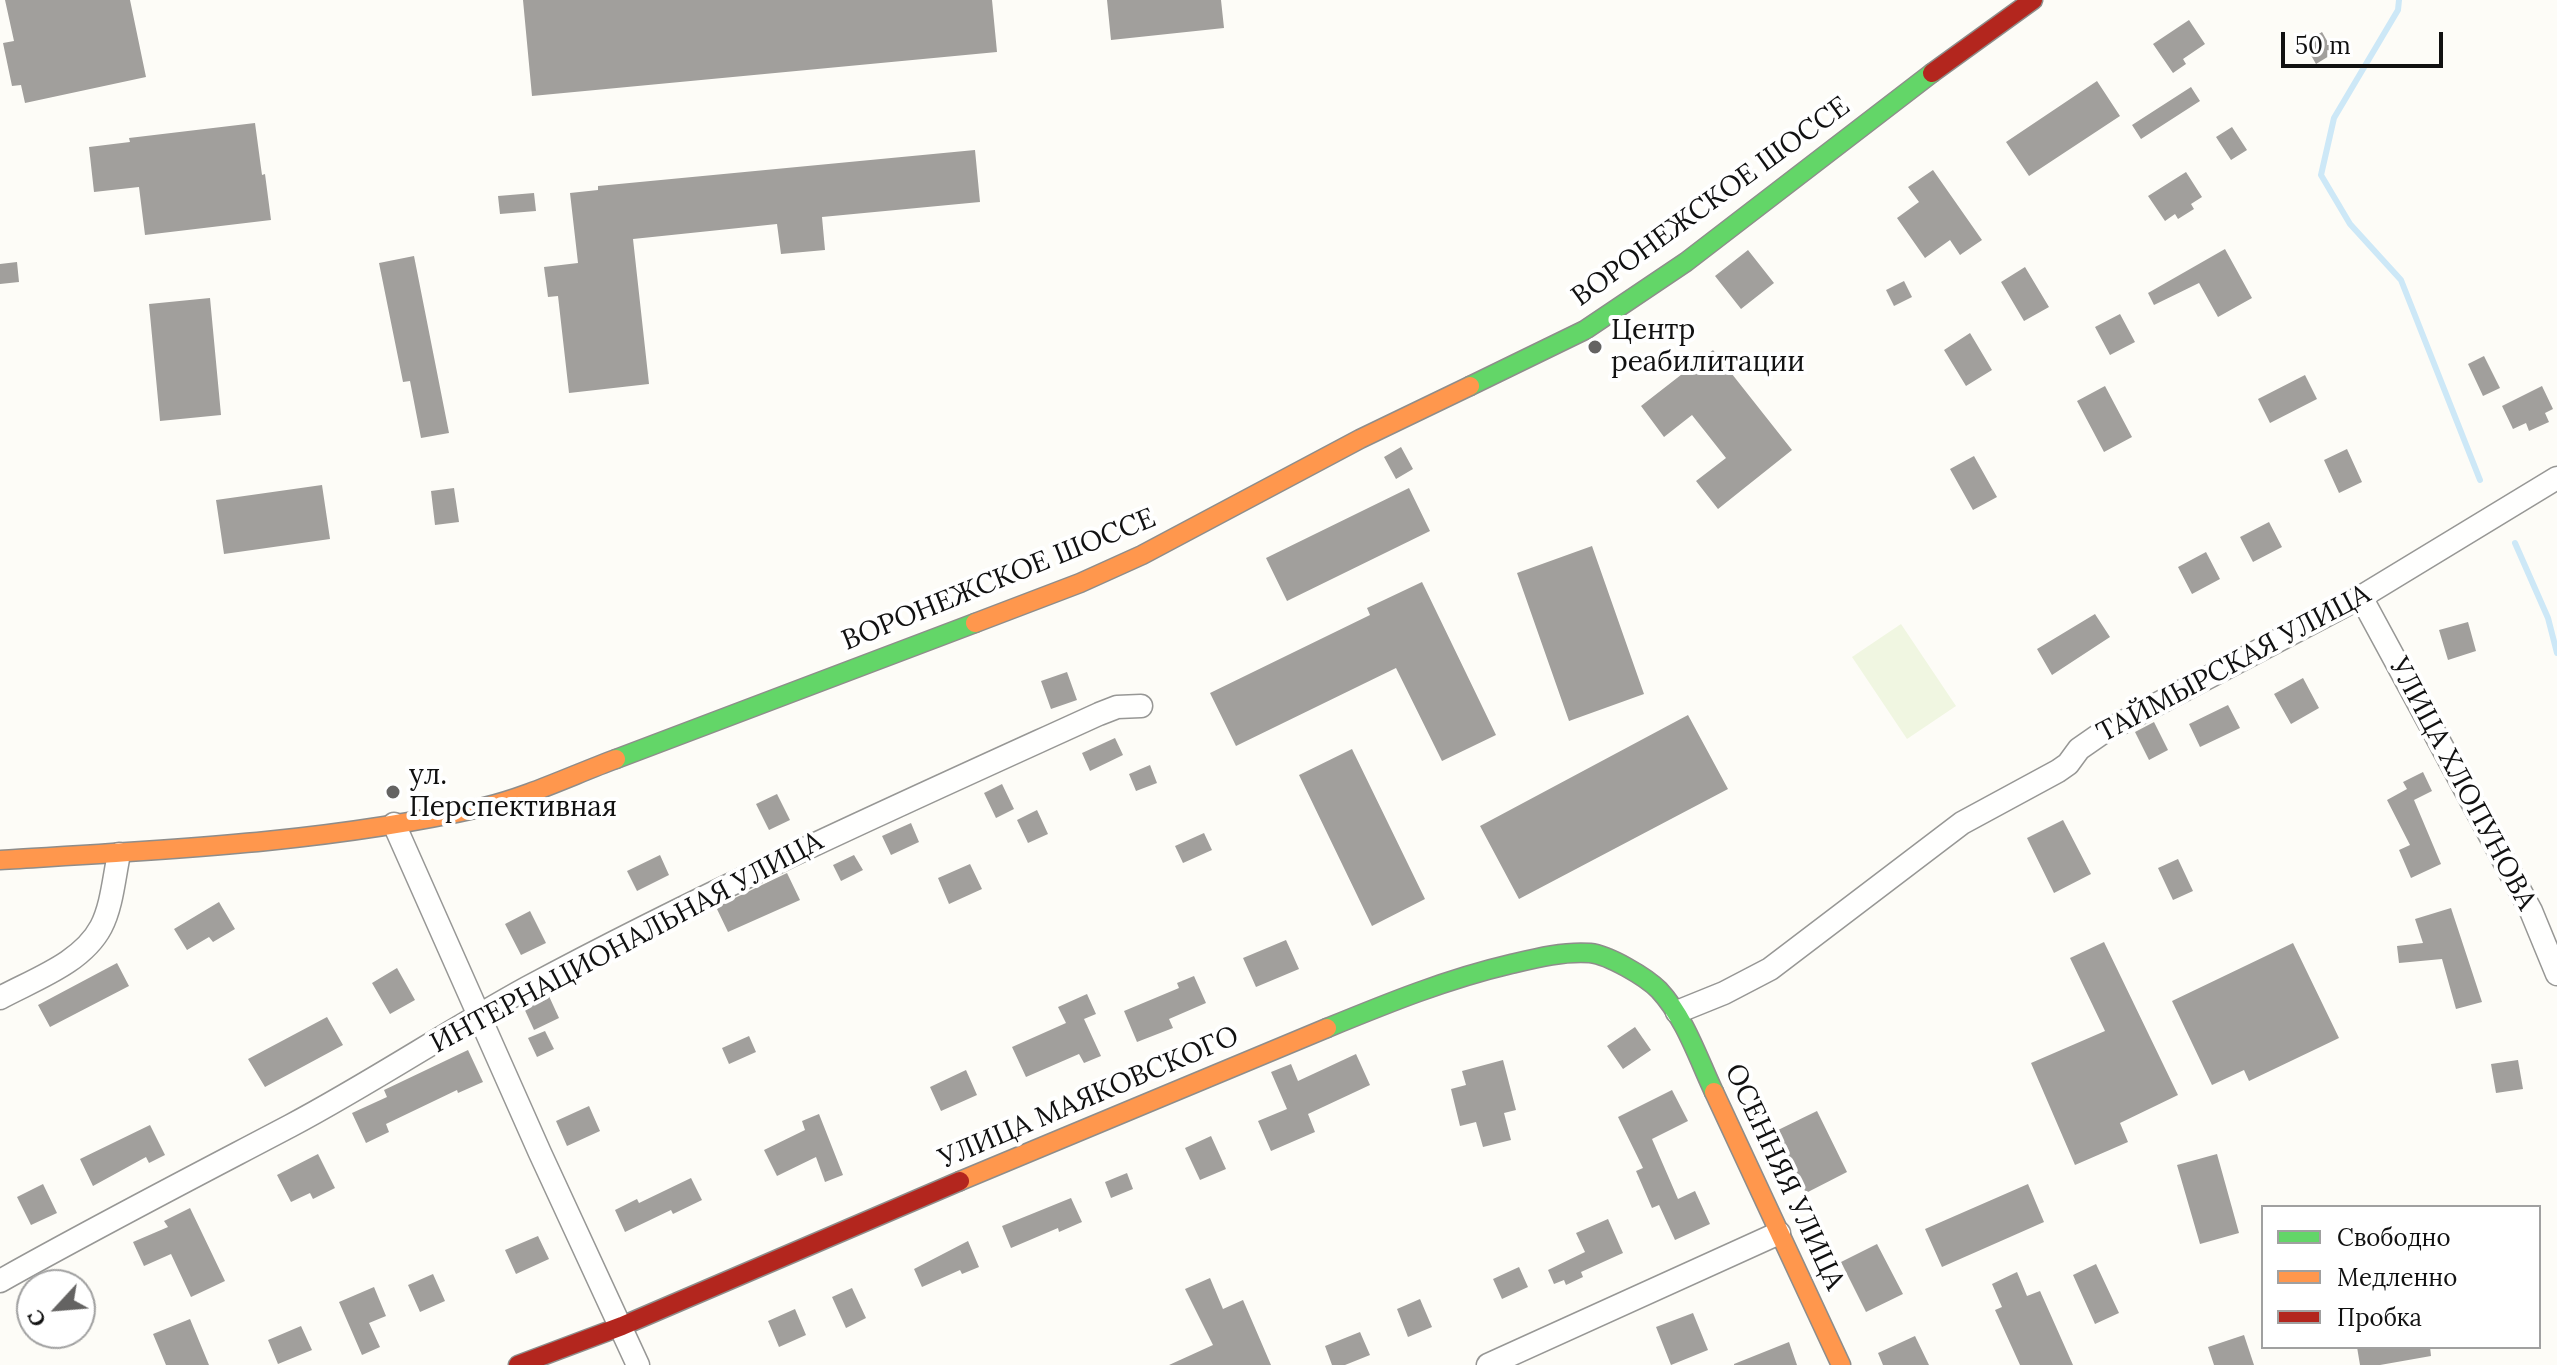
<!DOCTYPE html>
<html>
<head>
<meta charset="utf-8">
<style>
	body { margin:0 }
	#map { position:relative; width:2557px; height:1365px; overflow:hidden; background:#fdfcf7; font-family:Lora,serif }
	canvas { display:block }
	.legend { position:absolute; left:2261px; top:1205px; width:280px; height:144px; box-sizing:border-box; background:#fff; border:2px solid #a0a0a0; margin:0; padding:10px 14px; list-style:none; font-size:24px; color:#111 }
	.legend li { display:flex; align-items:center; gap:16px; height:40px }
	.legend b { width:40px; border:2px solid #a0a0a0 }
	.north { position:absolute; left:16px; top:1269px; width:80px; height:80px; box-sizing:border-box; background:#fff; border:2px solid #a0a0a0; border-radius:50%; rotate:244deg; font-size:22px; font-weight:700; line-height:32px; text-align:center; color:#111 }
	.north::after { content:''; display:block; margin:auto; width:28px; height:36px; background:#646362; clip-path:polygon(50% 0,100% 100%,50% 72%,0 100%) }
	.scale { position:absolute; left:2281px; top:32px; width:162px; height:36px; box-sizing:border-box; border:4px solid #111; border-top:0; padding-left:10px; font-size:24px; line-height:28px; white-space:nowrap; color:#111; -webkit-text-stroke:6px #fff; paint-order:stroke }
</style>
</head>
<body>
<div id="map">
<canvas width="2557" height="1365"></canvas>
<ul class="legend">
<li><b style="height:10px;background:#63d668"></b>Свободно</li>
<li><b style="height:10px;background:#ff974d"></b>Медленно</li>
<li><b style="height:10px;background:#b3261e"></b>Пробка</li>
</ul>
<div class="north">С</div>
<div class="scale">50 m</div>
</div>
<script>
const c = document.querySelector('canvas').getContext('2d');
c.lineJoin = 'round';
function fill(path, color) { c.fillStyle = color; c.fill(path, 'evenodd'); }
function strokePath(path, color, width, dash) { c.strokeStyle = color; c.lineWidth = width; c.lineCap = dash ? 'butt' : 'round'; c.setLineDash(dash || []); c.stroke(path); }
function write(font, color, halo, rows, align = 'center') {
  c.font = font + ' Lora,serif'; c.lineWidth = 8; c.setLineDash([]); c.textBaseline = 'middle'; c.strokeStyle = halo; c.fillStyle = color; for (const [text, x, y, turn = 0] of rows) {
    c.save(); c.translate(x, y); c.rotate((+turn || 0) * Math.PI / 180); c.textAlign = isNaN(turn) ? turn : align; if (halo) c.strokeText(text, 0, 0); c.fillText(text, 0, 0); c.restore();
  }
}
fill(new Path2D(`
	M1901,624L1956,706L1907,739L1852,657Z`), '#f0f6e1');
strokePath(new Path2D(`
	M2399,0L2398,10L2334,118L2321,175L2350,224L2401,280L2480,480
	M2515,543L2548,618L2557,653`), '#cde8f7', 6);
fill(new Path2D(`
	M5,0H130L146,77L25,103L21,85L12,86L3,43L14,41Z
	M523,0H992L997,52L532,96Z
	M1107,0H1221L1224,28L1111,40Z
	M2189,20L2205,44L2183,59L2186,64L2173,73L2153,44Z
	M2322,32L2334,53L2316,64L2304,43Z
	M2097,81L2120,116L2029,176L2006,142Z
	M2191,87L2200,101L2141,139L2132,125Z
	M255,123L262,175L265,174L271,220L145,235L139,187L94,192L89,147L130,142L129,138Z
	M2232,127L2247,150L2231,160L2216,137Z
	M975,150L980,202L822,217L825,250L781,254L777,224L633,239L649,384L569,393L558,296L548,297L544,267L578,263L570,193L598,190V186Z
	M1933,170L1982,240L1960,255L1950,240L1925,258L1897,218L1919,202L1908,187Z
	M2186,172L2202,197L2191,204L2194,209L2178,219L2175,214L2165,221L2148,196Z
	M534,193L536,211L500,214L498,196Z
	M2225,249L2252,298L2218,317L2199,283L2154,305L2148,293Z
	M1748,250L1774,283L1741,309L1715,276Z
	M414,256L449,433L421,438L410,381L403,382L379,263Z
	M17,262L19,282L0,284V264Z
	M2025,267L2049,307L2024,321L2001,282Z
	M1904,281L1912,297L1894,306L1886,290Z
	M210,298L221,415L160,421L149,304Z
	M2120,314L2135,342L2110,355L2095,327Z
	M1970,333L1992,370L1966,386L1944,350Z
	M1713,350L1792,450L1718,509L1696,481L1726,458L1692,415L1664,437L1641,406Z
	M2484,356L2500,388L2483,396L2468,364Z
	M2305,375L2317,399L2270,423L2258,399Z
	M2105,386L2132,437L2104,452L2077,401Z
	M2542,386L2553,409L2545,413L2549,422L2529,431L2526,423L2513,429L2502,406Z
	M1401,447L1413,469L1396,479L1384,457Z
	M2347,449L2362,482L2339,493L2324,460Z
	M1974,456L1997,497L1973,510L1950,469Z
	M322,485L330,539L224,554L216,500Z
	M454,488L459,522L435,525L431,491Z
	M1409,488L1430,531L1287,601L1266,558Z
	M2269,522L2282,547L2253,562L2240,537Z
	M1592,546L1644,694L1569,721L1517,573Z
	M2206,552L2220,579L2192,594L2178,567Z
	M1422,582L1496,735L1442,761L1396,668L1236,746L1210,693L1370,615L1367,608Z
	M2095,614L2110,637L2052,675L2037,649Z
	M2468,622L2476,651L2448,660L2439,630Z
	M1067,672L1077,700L1051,709L1041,681Z
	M2303,678L2319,708L2291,724L2274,694Z
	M2228,705L2240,728L2200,747L2189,724Z
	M1688,715L1728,789L1519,899L1480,826Z
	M2154,722L2168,750L2149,760L2135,732Z
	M1115,738L1123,755L1090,771L1082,753Z
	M1352,749L1425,899L1372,926L1299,775Z
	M1150,765L1157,783L1136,791L1129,774Z
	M2423,772L2432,791L2414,800L2441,864L2411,878L2399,850L2410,845L2387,800L2407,789L2403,782Z
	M1002,784L1014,809L996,818L984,793Z
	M777,794L790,820L769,830L756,804Z
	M1037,810L1048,834L1028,843L1017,820Z
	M2063,820L2091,874L2054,893L2027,838Z
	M911,823L919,842L891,855L882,836Z
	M1204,833L1212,850L1183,863L1175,846Z
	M660,855L669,875L637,891L627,871Z
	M854,855L863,870L841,881L833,865Z
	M2178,859L2193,891L2173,900L2158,868Z
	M970,864L982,889L949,904L938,878Z
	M787,873L800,900L728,932L716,907Z
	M219,902L235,929L213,942L209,937L187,950L174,929Z
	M2451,908L2482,1002L2456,1009L2442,959L2399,963L2397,946L2423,943L2415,919Z
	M530,911L546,943L521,955L505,924Z
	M1286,940L1299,969L1256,987L1243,958Z
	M2104,942L2178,1095L2120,1123L2128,1142L2075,1165L2031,1063L2105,1031L2070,958Z
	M2293,943L2339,1038L2249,1081L2244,1070L2212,1085L2172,1001Z
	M117,963L129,986L50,1027L38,1005Z
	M397,968L415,1000L390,1014L372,983Z
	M1194,976L1206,1003L1169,1019L1173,1028L1137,1042L1124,1011L1179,988L1177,983Z
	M548,994L559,1018L534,1030L523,1006Z
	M1087,994L1096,1014L1084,1019L1101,1056L1084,1063L1079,1054L1026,1077L1012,1047L1066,1023L1058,1007Z
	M327,1017L343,1045L265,1087L248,1059Z
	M1635,1027L1651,1050L1623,1069L1607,1046Z
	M545,1031L554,1049L537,1057L528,1038Z
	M749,1036L756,1052L729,1064L722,1048Z
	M468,1050L483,1082L458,1093L457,1090L386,1124L389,1132L366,1143L352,1113L387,1097L384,1090Z
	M1356,1054L1370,1085L1308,1114L1315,1132L1271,1151L1258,1121L1287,1109L1271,1072L1291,1064L1298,1081Z
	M1503,1060L1516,1110L1504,1113L1511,1140L1483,1147L1476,1122L1460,1126L1451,1089L1466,1085L1462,1071Z
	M2518,1060L2523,1089L2496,1093L2491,1064Z
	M966,1070L977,1095L941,1111L930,1087Z
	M1672,1090L1688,1121L1652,1139L1678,1199L1695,1191L1710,1224L1675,1240L1659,1205L1652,1208L1636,1171L1643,1168L1618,1117Z
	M589,1106L600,1131L567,1146L556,1121Z
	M1817,1111L1847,1172L1806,1193L1776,1131Z
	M819,1114L843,1175L825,1182L816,1157L777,1176L764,1150L805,1130L802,1121Z
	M150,1125L165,1155L149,1163L146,1157L93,1186L80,1159Z
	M1211,1136L1226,1169L1200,1180L1185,1148Z
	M318,1154L335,1188L313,1199L310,1193L291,1202L277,1175Z
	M2217,1154L2239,1233L2200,1244L2177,1165Z
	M1127,1173L1133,1189L1111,1198L1105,1182Z
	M691,1178L702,1200L673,1214L671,1210L625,1232L615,1210L637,1199L639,1203Z
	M43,1184L57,1213L31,1225L17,1197Z
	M2028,1184L2044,1222L1942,1267L1925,1229Z
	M1071,1198L1082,1222L1059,1232L1058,1228L1011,1248L1002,1226Z
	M190,1208L225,1281L191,1297L171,1254L144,1266L133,1242L168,1227L164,1221Z
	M1608,1219L1623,1253L1581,1272L1583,1277L1566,1285L1564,1280L1554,1284L1548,1270L1585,1252L1576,1233Z
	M538,1236L549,1259L516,1274L505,1250Z
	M968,1241L979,1267L962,1274L960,1270L922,1287L914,1269Z
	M1877,1244L1903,1294L1866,1312L1841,1262Z
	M2096,1264L2119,1313L2095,1324L2073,1275Z
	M1519,1267L1528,1287L1502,1299L1493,1279Z
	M2017,1272L2027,1296L2040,1291L2073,1365H2020L1995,1310L2002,1307L1992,1284Z
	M433,1274L445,1301L420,1312L408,1285Z
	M1210,1278L1223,1309L1243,1300L1271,1365H1169L1213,1345L1185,1289Z
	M374,1287L386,1316L369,1323L380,1347L362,1355L339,1302Z
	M852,1288L866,1318L846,1328L832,1297Z
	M1420,1299L1432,1327L1408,1337L1397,1309Z
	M795,1309L806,1335L779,1347L768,1321Z
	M1693,1313L1708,1350L1671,1365L1656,1327Z
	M190,1319L209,1365H166L153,1334Z
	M301,1326L312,1350L278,1364L268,1340Z
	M1360,1332L1370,1355L1345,1365H1332L1325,1346Z
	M2244,1335L2254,1365H2214L2208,1347Z
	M1915,1336L1929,1365H1883L1878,1353Z
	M1789,1342L1797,1365H1734V1364Z
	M2357,1347H2430L2431,1356L2380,1365H2360Z`), '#a19f9c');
const street = new Path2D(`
	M2361,597L2531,911L2557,974
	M394,824L540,1153L638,1365
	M0,998C35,979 82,963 101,927C112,906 114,877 119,854
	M1677,1012L1724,993L1770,969L1962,823L2058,771L2068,764L2079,749L2102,733L2361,597L2557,478
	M0,1281C96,1227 193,1177 290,1126C371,1083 447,1032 527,988C713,888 906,802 1099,714L1117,707L1141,706
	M1488,1365L1779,1233`);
const fast = new Path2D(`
	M1470,386L1585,330L1686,262L1932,73
	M616,759L975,623
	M1327,1028C1388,1003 1447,979 1511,964C1536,958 1564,951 1590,953C1609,955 1646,977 1659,990C1685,1018 1698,1058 1714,1092`);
const slow = new Path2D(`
	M975,623L1080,583L1142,555L1360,439L1470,386
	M0,860C162,850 326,843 484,807C527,797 575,774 616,759
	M1714,1092L1841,1365
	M960,1181L1327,1028`);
const jam = new Path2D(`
	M1932,73L2033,0
	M518,1365L622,1326L960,1181`);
strokePath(street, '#979795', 25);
strokePath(fast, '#8e8d8b', 21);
strokePath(slow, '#8e8d8b', 21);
strokePath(jam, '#8e8d8b', 21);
strokePath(street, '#fffffe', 22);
strokePath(fast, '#63d668', 18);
strokePath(slow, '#ff974d', 18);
strokePath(jam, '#b3261e', 18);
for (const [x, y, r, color] of [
	[1595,347,8,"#646362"],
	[393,792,8,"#646362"]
]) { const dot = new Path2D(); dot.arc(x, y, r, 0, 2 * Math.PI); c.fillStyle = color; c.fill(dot); strokePath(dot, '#fff', 3); }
write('28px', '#111', '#fff', [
	["ВОРОНЕЖСКОЕ ШОССЕ",1711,202,-36],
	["ВОРОНЕЖСКОЕ ШОССЕ",999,580,-22],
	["ТАЙМЫРСКАЯ УЛИЦА",2234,664,-28],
	["УЛИЦА ХЛОПУНОВА",2462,784,62],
	["ИНТЕРНАЦИОНАЛЬНАЯ УЛИЦА",627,943,-28],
	["УЛИЦА МАЯКОВСКОГО",1089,1098,-23],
	["ОСЕННЯЯ УЛИЦА",1784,1177,65]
]);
write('28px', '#111', '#fff', [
	["Центр",1611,331],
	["реабилитации",1611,363],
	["ул.",409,776],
	["Перспективная",409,808]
], 'left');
</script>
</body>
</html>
